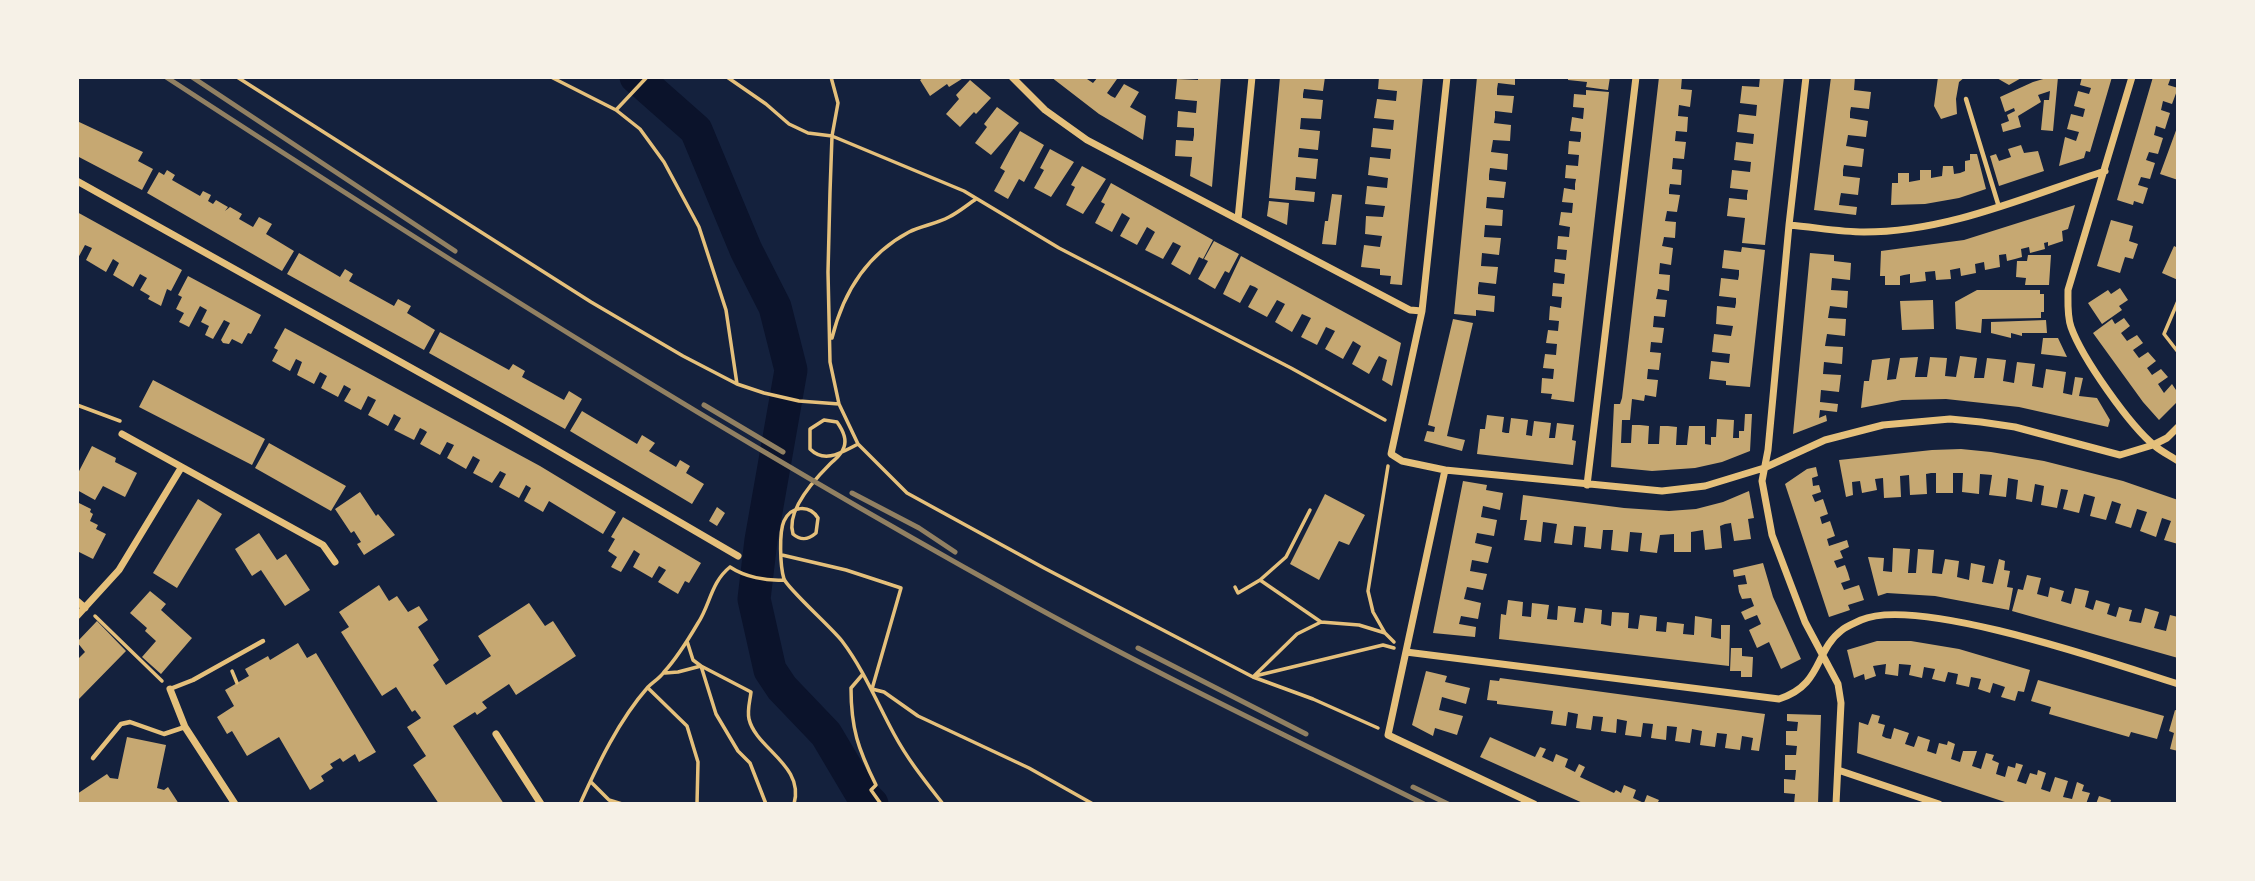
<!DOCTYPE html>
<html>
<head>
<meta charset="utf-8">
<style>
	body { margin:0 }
	#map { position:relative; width:2255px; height:881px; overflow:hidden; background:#14213d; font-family:Poppins,sans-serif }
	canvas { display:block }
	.frame { position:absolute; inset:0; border:79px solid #f6f1e7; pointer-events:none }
</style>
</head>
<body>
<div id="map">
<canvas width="2255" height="881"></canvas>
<div class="frame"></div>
</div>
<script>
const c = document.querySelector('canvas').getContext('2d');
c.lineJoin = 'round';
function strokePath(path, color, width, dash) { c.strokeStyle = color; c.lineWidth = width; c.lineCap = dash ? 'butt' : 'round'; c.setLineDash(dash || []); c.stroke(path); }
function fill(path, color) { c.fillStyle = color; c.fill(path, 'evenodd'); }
strokePath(new Path2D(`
	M636,77L696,130L746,250L775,307L791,370L761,540L754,599L770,670L782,688L826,734L861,793L872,804`), '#0b132b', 33);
fill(new Path2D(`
	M924,77H965L949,87L947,84L930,96L920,80Z
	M1051,77H1084L1093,83L1098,77H1114L1117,79L1107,93L1111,96L1115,98L1124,84L1139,92L1130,107L1146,116L1143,140L1099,114Z
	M1198,77H1221L1212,187L1190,176L1192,157L1175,156L1176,140L1193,141L1194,135V128L1177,127L1178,111L1196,113L1197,101L1175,99L1177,79L1198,80Z
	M1280,77H1325L1323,91L1304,89L1303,94V98L1323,100L1321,119L1301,118L1300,129L1320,131L1318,150L1299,148L1298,157L1318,159L1316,179L1296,177L1295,190L1315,192L1314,202L1269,198Z
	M1379,77H1423L1402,285L1390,284L1391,276L1380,275V269L1361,267L1364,245L1380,247L1381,241L1382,236L1365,234L1366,216L1383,217L1385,206L1365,204L1367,186L1387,188L1388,178L1368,175L1370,157L1390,159L1391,149L1371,147L1373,128L1393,130L1394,120L1374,118L1377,99L1396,101L1397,91L1378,89Z
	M1477,77H1515V85L1498,83L1497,89V95L1514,96L1512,113L1495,111V117L1494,123L1511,125L1510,141L1493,140L1491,152L1508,154L1507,170L1490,168L1489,175V180L1506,182L1504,198L1487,197L1486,208L1503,210L1502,226L1485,225L1484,237L1501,238L1499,255L1482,253L1481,266L1498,267L1496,284L1479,282L1478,288V294L1495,296L1494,312L1476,310V316L1454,314Z
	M1568,77H1610L1608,90L1586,87L1587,82L1568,80Z
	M1659,77H1682L1681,89L1692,90L1690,107L1679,105L1678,116L1688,117L1687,132L1676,131L1675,141L1686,142L1684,159L1673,158L1672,169L1682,170L1681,185L1670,184L1669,189V194L1680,195L1677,212L1667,211L1665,221L1676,222L1675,238L1664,237L1663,242L1662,246L1673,248L1671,265L1660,263L1659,274L1670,275L1669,291L1658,289L1657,295L1656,299L1667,300L1665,317L1654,316L1653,327L1664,328L1662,343L1651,342L1650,352L1661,353L1659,370L1648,369L1647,379L1658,380L1656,397L1645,395L1644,401L1632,399L1630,420H1622L1621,443H1631L1632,425H1640L1649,426L1648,444H1659L1660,426H1668L1677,427L1676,445H1687L1689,426H1705V444L1711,445V437H1716L1717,419L1734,420L1733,438H1739V431H1744L1745,414H1752L1750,451L1722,462L1695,468L1652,471L1611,467L1614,404H1620L1622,398Z
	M1760,77H1784L1765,245L1742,243L1745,218L1727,216L1729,198L1747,200V195L1748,190L1730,188L1732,170L1750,172L1751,162L1734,160L1736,142L1753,144L1754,134L1737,132L1739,114L1756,116L1757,105L1740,103L1742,86L1759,87Z
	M1831,77H1855L1854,90L1871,92L1869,109L1851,107L1850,112V118L1868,121L1866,137L1848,135L1847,141L1846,146L1864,149L1862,167L1844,165L1843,170V176L1860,178L1858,195L1841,193L1840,198L1839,205L1857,207L1856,215L1814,210Z
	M1938,77H1965L1959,82L1956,99L1957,114L1941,119L1934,106Z
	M1995,77H2023L2009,85Z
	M2050,77H2058L2053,131L2041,130L2044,100H2049L2050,91L2038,95L2041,102L2018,116L2021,127L2003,132L2001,124L2009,121L2007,115L2015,111L2014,108L2005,112L2000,97L2033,82Z
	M2082,77H2112L2090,152L2086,151L2084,158L2059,166L2065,137L2076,141L2079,132L2067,129L2071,114L2083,117L2085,109L2074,106L2078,91L2089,94L2091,88L2080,85Z
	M2153,77H2171L2168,85L2178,88L2172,104L2163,101L2161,110L2170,113L2165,129L2156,126L2155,131L2154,135L2163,138L2158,154L2149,152L2146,160L2155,163L2150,179L2141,177L2138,185L2148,188L2143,204L2134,201L2133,205L2117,200Z
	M970,80L991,98L976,114L974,112L960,127L946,114L959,99L956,95Z
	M1586,90L1609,92L1574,402L1551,399L1552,394L1541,393L1542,378L1553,379L1554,369L1543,368L1545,354L1556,355L1557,344L1546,343L1548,330L1558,331L1559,321L1549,320L1550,306L1561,308L1562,297L1552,296L1553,283L1564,284L1565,274L1554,272L1555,259L1566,260L1567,250L1557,249L1558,236L1569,237L1570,227L1559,225L1561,212L1572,213L1573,203L1562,202L1564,188L1575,190V184L1576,179L1565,178L1566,165L1578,166L1579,155L1568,154L1569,141L1580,142L1581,137V132L1570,131L1572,117L1583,119L1584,108L1573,107L1574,94L1586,95Z
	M997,107L1019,123L991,155L975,143L987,127L984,124Z
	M77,121L143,152L138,161L153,169L142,190L77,156Z
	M2178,125V180L2160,174Z
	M1020,131L1044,145L1024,182L1019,179L1008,199L994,191L1005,171L1000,168Z
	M2021,145L2024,153L2038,151L2044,171L1999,186L1990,156L1996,154L1999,161L2011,157L2008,149Z
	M1050,149L1074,162L1051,197L1034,188L1044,170L1040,168Z
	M1970,154H1977L1986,189L1959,198L1925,204L1891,205L1892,183H1898V173H1909V182L1920,180V170H1931V178L1942,176L1943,166H1953L1954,174L1960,173L1965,171V161L1970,160Z
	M1082,166L1106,179L1083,214L1066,205L1075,187L1071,185Z
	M167,170L175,175L172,180L200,196L203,191L211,195L208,201L213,204L216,200L228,207L225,211L230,207L242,214L239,219L253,227L259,217L272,224L266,234L294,251L282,271L147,193L159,172L164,175Z
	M1111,183L1213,240L1203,259L1199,257L1190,275L1171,264L1181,246L1173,242L1163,259L1145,250L1155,232L1147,227L1137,245L1120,236L1130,218L1122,213L1112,232L1095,223L1105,204L1101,202Z
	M1332,194L1342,195L1336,245L1322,244L1325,221H1328Z
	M1269,201L1289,203L1287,225L1267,216Z
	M2075,205L2068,229L2062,231L2063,241L2048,246V242L2044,243L2045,249L2030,253L2029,247L2021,249L2022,257L2015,259L2007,261L2006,254L1999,255L2000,267L1985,270L1984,262L1975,264L1976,273L1961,276L1960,268L1950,270L1951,279L1936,280L1935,271L1925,272L1926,281L1910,283V274L1904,275L1900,276V285H1885V276H1880L1881,251L1964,240Z
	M77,212L182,270L171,291L167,289L161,306L148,299L150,296L140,290L147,278L140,274L133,287L113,275L119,263L113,259L106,272L86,260L92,248L85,245L77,260Z
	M2111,220L2133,226L2129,241L2138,244L2133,259L2125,257L2120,273L2097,266Z
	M1214,241L1239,254L1229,273L1225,271L1215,289L1198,279L1208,261L1204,259Z
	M2174,246L2178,248V280L2162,273Z
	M1742,247L1765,250L1750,387L1726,385V381L1709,379L1711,361L1729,363L1730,354L1712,352L1714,334L1731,336L1733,326L1716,324L1717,306L1735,308L1736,303V298L1719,296L1721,278L1738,280L1739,275V270L1722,268L1724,250L1741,252Z
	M299,253L340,277L345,269L353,274L349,281L394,306L398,299L411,306L407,313L435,330L424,350L287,274Z
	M1810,253L1834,255V261L1851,263L1850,280L1832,278L1831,290L1848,291L1847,308L1830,306L1828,318L1846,319L1845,336L1827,334L1825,346L1843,347L1842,364L1824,362L1823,374L1841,375L1839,392L1821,390L1820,402L1838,404L1837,412L1820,410L1819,418L1826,415L1827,421L1793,434Z
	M2028,255H2051L2049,285H2025L2026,278L2016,277L2017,261H2027Z
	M1241,256L1401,343L1392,386L1382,380L1387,360L1379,356L1369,374L1352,364L1361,346L1353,341L1343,359L1325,349L1335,331L1326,327L1317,345L1301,337L1311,318L1302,314L1292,332L1275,322L1285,304L1277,300L1267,317L1248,307L1258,289L1255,287L1250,285L1240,303L1223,294Z
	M188,276L261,315L251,334L248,333L242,344L232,339L229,344L223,343L221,340L230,323L224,320L213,339L205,335L209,326L201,322L207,310L200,306L189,327L179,322L184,313L176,309L182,297L178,295Z
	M2120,288L2128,300L2119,306L2122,310L2102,324L2088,303L2108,290L2111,294Z
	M1977,290H2040V294H2044V312H2041V318L1982,319L1981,333L1956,329L1955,302Z
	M1933,300L1934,329L1902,330L1900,301Z
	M2124,318L2130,326L2121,333L2127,341L2137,335L2143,343L2133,350L2139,358L2148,352L2156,361L2147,368L2152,375L2161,369L2168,377L2158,384L2164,393L2172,384L2178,393V401L2159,420L2143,402L2093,333L2112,319L2115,324Z
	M1453,319L1473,323L1447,436L1465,440L1462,451L1424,441L1427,431L1434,432L1435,427L1428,425Z
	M2046,320L2047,333H2022V336L2011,333V338L1991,333V322Z
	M285,328L540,466L616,512L603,534L549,501L543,512L524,501L531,488L526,485L519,498L499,487L506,474L500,471L492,483L473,473L480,460L473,456L466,469L447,458L454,445L447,442L440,455L420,444L427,432L424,430L420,428L414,440L394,430L401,418L397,416L394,414L388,426L368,415L376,400L368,396L361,410L344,401L351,389L344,385L338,397L321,388L327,376L320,372L314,384L297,375L302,362L296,359L290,371L272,361L278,350L274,348Z
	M440,332L509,370L513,364L525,371L522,377L564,400L569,391L582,399L565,429L429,353Z
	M2043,338H2058L2067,357L2041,354Z
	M1960,356L1977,358L1974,378H1984L1987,358L2006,360L2003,381L2014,383L2017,362L2035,364L2032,386L2043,388L2046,369L2066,372L2063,393L2072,395L2075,377L2083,378L2079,396L2097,398L2110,420L2108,427L2019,407L1946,399L1902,400L1861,408L1864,381H1869L1872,360L1890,358L1887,380L1896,379L1900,358L1918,357L1915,377H1927L1930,357L1947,358L1945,376L1956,377Z
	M153,380L265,439L252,465L139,407Z
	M582,411L637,444L642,435L655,443L649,451L676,467L680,460L690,466L686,473L704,484L692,504L570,431Z
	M1487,415L1504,417L1502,432L1506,433H1509L1511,418L1528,420L1526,435L1532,436L1534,421L1551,423L1549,438H1555L1557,423L1574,425L1572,440L1576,441L1573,465L1477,454L1480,429H1485Z
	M269,443L346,486L331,511L255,468Z
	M92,446L116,458L115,462L137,473L125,497L103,486L95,500L77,490V475Z
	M1961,449L1991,452L2044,461L2123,481L2178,500V544L2164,540L2171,521L2162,518L2156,537L2140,531L2147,512L2137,509L2131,528L2115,523L2121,504L2112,501L2106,520L2090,516L2095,497L2084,494L2079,513L2063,509L2068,490L2061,489L2057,508L2041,505L2044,486L2035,484L2032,502L2016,499L2018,480L2008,478L2006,497L1989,495L1992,475L1980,474L1979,494L1962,492L1963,473H1953V493H1936V473H1931L1926,474L1927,494L1910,495L1909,475L1900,476L1901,497L1884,498L1883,478L1875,479L1877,490L1862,493L1860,481L1852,482L1853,495L1846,497L1839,460L1932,450Z
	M1816,467L1818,476L1812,478L1813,486L1819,485L1821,492L1812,495L1815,502L1823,499L1828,514L1820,517L1822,524L1830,521L1835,536L1827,539L1829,546L1847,540L1849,547L1840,551L1843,558L1834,561L1837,568L1845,565L1848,573L1850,580L1841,583L1844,590L1859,585L1864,600L1848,605L1850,610L1829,617L1785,484L1807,469Z
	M1463,481L1487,485L1486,490L1503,493L1500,510L1483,506L1481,517L1497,520L1494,536L1477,533L1475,543L1492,547L1488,563L1472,560L1470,571L1487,574L1483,590L1467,587L1464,599L1481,603L1478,619L1461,616L1459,624L1476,627L1475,637L1433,633Z
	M1749,491L1754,518L1748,519L1751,539L1734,541L1731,523L1725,524L1720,526L1722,548L1705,550L1703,530L1691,532V552H1674V534L1660,535L1657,553L1640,551L1642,533L1630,532L1628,552L1611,550L1613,530H1603L1601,549L1584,547L1586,527L1574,526L1572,545L1554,543L1557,524L1543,522L1541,542L1524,540L1527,520H1520L1523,495L1624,508L1669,511L1696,509L1723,502Z
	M360,492L376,516L378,514L395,535L364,555L357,544L361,542L354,531L351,533L335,509Z
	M1325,494L1365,515L1349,545L1339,541L1319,580L1290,564Z
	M198,499L222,514L177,588L153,573Z
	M77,502L91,509L90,512L93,514L90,521L98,525L96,529L106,534L93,559L77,551Z
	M717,507L725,513L717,526L709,521Z
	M623,517L701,563L689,583L685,581L678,594L658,582L666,570L659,566L652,578L633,567L640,554L634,550L621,572L611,567L617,557L608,551L615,539L611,537Z
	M259,533L277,560L286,554L310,590L285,606L261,570L252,576L235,549Z
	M1893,548L1910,549L1908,573H1916L1918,549L1934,550L1932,573L1942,574L1945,559L1959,561L1957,577L1969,580L1971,563L1985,566L1982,582L1993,584L1999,559L2005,561L2004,570L2010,571L2007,587L2013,588L2009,610L1935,596L1887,593L1878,596L1868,557L1884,558L1883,571L1892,572Z
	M1763,563L1773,597L1801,659L1781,669L1769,642L1757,648L1749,630L1761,624L1757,615L1745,620L1741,612L1754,606L1751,598L1742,599L1739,592L1738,585L1747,584L1745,575L1734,577L1733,570Z
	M2027,575L2041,578L2037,594L2048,597L2050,587L2064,591L2061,601L2071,604L2075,588L2089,591L2085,607L2093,610L2096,600L2110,604L2107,614L2116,617L2119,607L2132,610L2129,621L2141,623L2145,608L2159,612L2154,628L2166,631L2170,615L2178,617V658L2012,611L2018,589L2023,590Z
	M379,585L389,601L397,596L408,612L419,606L428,620L418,627L439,660L433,665L446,685L491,656L478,636L529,603L545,626L553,621L576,656L516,695L509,684L482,702L487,708L477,715L475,712L453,726L504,804H439L413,765L426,756L407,727L421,718L415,710L412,712L396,687L382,696L341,632L349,627L339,612Z
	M150,591L166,604L161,610L192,638L161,674L142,657L156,641L145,631L147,628L130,613Z
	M1508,600L1523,602L1522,616L1531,617L1532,603L1549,605L1547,619L1557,620L1558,606L1576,608L1574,622L1583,623L1585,608L1602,610L1601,624L1611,626L1612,612L1629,613L1628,628L1638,629L1640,615L1657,617L1656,631L1666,632L1667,622L1684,624L1683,634L1694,635L1695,616L1712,619L1711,637L1721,639V625H1730L1729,666L1499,639L1501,614L1506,615Z
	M97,621L126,651L77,701V660L85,652L77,642Z
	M1877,641H1911L1959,649L2030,670L2024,692L2018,691L2015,701L2001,697L2005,687L1993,683L1990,693L1978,689L1981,679L1971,677L1969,687L1956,684L1958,674L1948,672L1945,682L1932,679L1935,669L1929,668L1924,667L1922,678L1909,675L1911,665L1899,664L1898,676L1885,674L1886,664L1873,666L1876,676L1865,680L1864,674L1854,678L1847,650Z
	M298,643L307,658L316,653L376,752L359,762L355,754L343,762L340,758L330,764L333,768L321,776L324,781L310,790L279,737L247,756L232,731L227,734L217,717L234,706L225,690L249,676L245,669L268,656L270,660Z
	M1731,648H1742V656L1753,657L1752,677H1741V671H1730Z
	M1426,671L1447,676L1445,682L1470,688L1466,704L1442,697L1439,710L1463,716L1457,735L1435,728L1433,736L1412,725Z
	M1500,678L1765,714L1759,751L1751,750L1753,738L1742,736L1740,750L1725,748L1727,734L1717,733L1715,747L1700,745L1702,731L1692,729L1690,743L1675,741L1677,727L1667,726L1666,740L1651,738L1653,724L1643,723L1641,737L1625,735L1627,721L1617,719L1616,733L1601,731L1603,717L1593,716L1591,730L1576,728L1578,714L1568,712L1566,726L1551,724L1553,711L1497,704V701L1487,700L1490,680L1499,681Z
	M2038,680L2164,716L2157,739L2131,732L2129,737L2049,714L2051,707L2031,701Z
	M2175,710L2178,711V751L2170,749L2174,733L2169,731Z
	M1787,714L1821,715L1818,804H1794L1795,794L1784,793V779L1795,780L1796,770H1785V755H1796L1797,746L1786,745V731H1797L1798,722L1787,721Z
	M1872,714L1880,716L1878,723L1885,725L1882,736L1886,738L1891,739L1894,728L1909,733L1905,744L1914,747L1918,736L1930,740L1927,751L1936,754L1939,743L1947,745L1948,741L1955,744L1951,759L1960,762L1963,751H1977L1972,766L1981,769L1986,753L1994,755L1992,760L1999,763L1996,774L2005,777L2008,766L2015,768L2016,763L2023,765L2017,781L2026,784L2030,773L2037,775L2038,770L2046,773L2041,789L2050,792L2055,777L2068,781L2063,797L2072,799L2077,782L2084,785L2082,791L2090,793L2086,804H2011L1857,753L1859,722L1868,725Z
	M127,737L166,745L157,788L164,790L168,787L179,804H77V794L107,774L110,778L118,779Z
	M1490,737L1535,757L1540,747L1546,749L1542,757L1553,762L1556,754L1568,759L1565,767L1575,772L1579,764L1585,767L1580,777L1614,793L1616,790L1621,793L1624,785L1636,790L1633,798L1644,803L1647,795L1659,800L1657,804H1585L1480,757Z
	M2099,796L2111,800L2110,804H2096Z`), '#c6a872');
strokePath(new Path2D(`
	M237,77L591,302L683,356L737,384L764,393L799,401L839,404
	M551,77L616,110L640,129L664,162L699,227L726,310L737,384
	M727,77L766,104L789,124L808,133L832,136L964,191L1059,248L1291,368L1385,420
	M831,77L838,103L832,136L830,192L828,272L830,362L839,404L858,444L907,493L1044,568L1253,677L1313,699L1378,728
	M616,110L647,77
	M2178,301L2164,334L2178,352
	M832,338C843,293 866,255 909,232C921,226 936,224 949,217C959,212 967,205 976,199
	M77,405L120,421
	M858,444C842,452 825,464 810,449V429L824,420L837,422C842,429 847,439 844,447C841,456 836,458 830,464C815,479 786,511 793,534C801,541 808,540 816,533L818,518C809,504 791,506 784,521C779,532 780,566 784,579C788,589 832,628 842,641C864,670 877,703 894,734C908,760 925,781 943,804
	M782,555L846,570L901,588L872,689L884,692L918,716L1029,768L1093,804
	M730,567C745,577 766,581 784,580
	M1260,580L1286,557L1310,510
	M1235,587L1238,593L1260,580L1321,622
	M95,616L162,681
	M1385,633L1373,612L1368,591L1388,466
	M687,641L693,660L701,666L716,714L738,751L750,763L766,804
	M232,671L237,683
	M665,673L678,672L701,666L751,692C750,701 747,710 749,719C756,749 805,765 794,804
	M863,674L851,688C851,728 858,749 876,785L871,790L881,804
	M1255,676L1383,645L1394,648
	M1253,677L1297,634L1321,622L1359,625L1385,633L1394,642
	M648,688L687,726L698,762L697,804
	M591,782L609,800L622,804
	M580,804C598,764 619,720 648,687C653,682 660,678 664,672C677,658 688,640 698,623C710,605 711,582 730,567`), '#e5c07b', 3.5);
strokePath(new Path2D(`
	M1966,99L1999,207
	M170,689L193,680L263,641
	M93,758L121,724L130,722L164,734L185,727`), '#e5c07b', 4.5);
strokePath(new Path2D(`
	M1012,77L1045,110L1087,140L1410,310L1422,311
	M1447,77L1422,311L1391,454L1402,461L1445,470L1662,491L1705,486L1764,468L1825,440L1883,425L1950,419L1981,422L2015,427L2120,455L2153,445L2167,438L2178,427
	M1806,77L1789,225L1768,450L1762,481L1772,535L1805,622L1838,684L1841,703L1836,804
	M2132,77L2068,290C2068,302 2067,316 2071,327C2082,358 2130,426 2155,446C2162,452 2171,456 2178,461
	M77,181L508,422L738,556
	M1238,219L1252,77
	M1789,225C1814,227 1840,232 1864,232C1948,232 2027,196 2105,171
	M122,434L323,545L335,562
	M1445,470L1388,735L1534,804
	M1587,485L1636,77
	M77,601L85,608
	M77,616L119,570L181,468
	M1406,652L1779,699C1823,685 1814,651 1842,630C1847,626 1855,623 1861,620C1917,595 2115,664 2178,684
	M170,689L185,727L235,804
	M496,734L541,804
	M1838,770L1939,804`), '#e5c07b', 7);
strokePath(new Path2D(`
	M166,77C444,258 724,435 1014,595C1148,670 1287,736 1424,804
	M192,77L455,251
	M704,405L783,452
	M852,493L919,528L955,552
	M1138,648L1306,734
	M1413,787L1448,804`), '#918062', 5);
</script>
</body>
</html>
